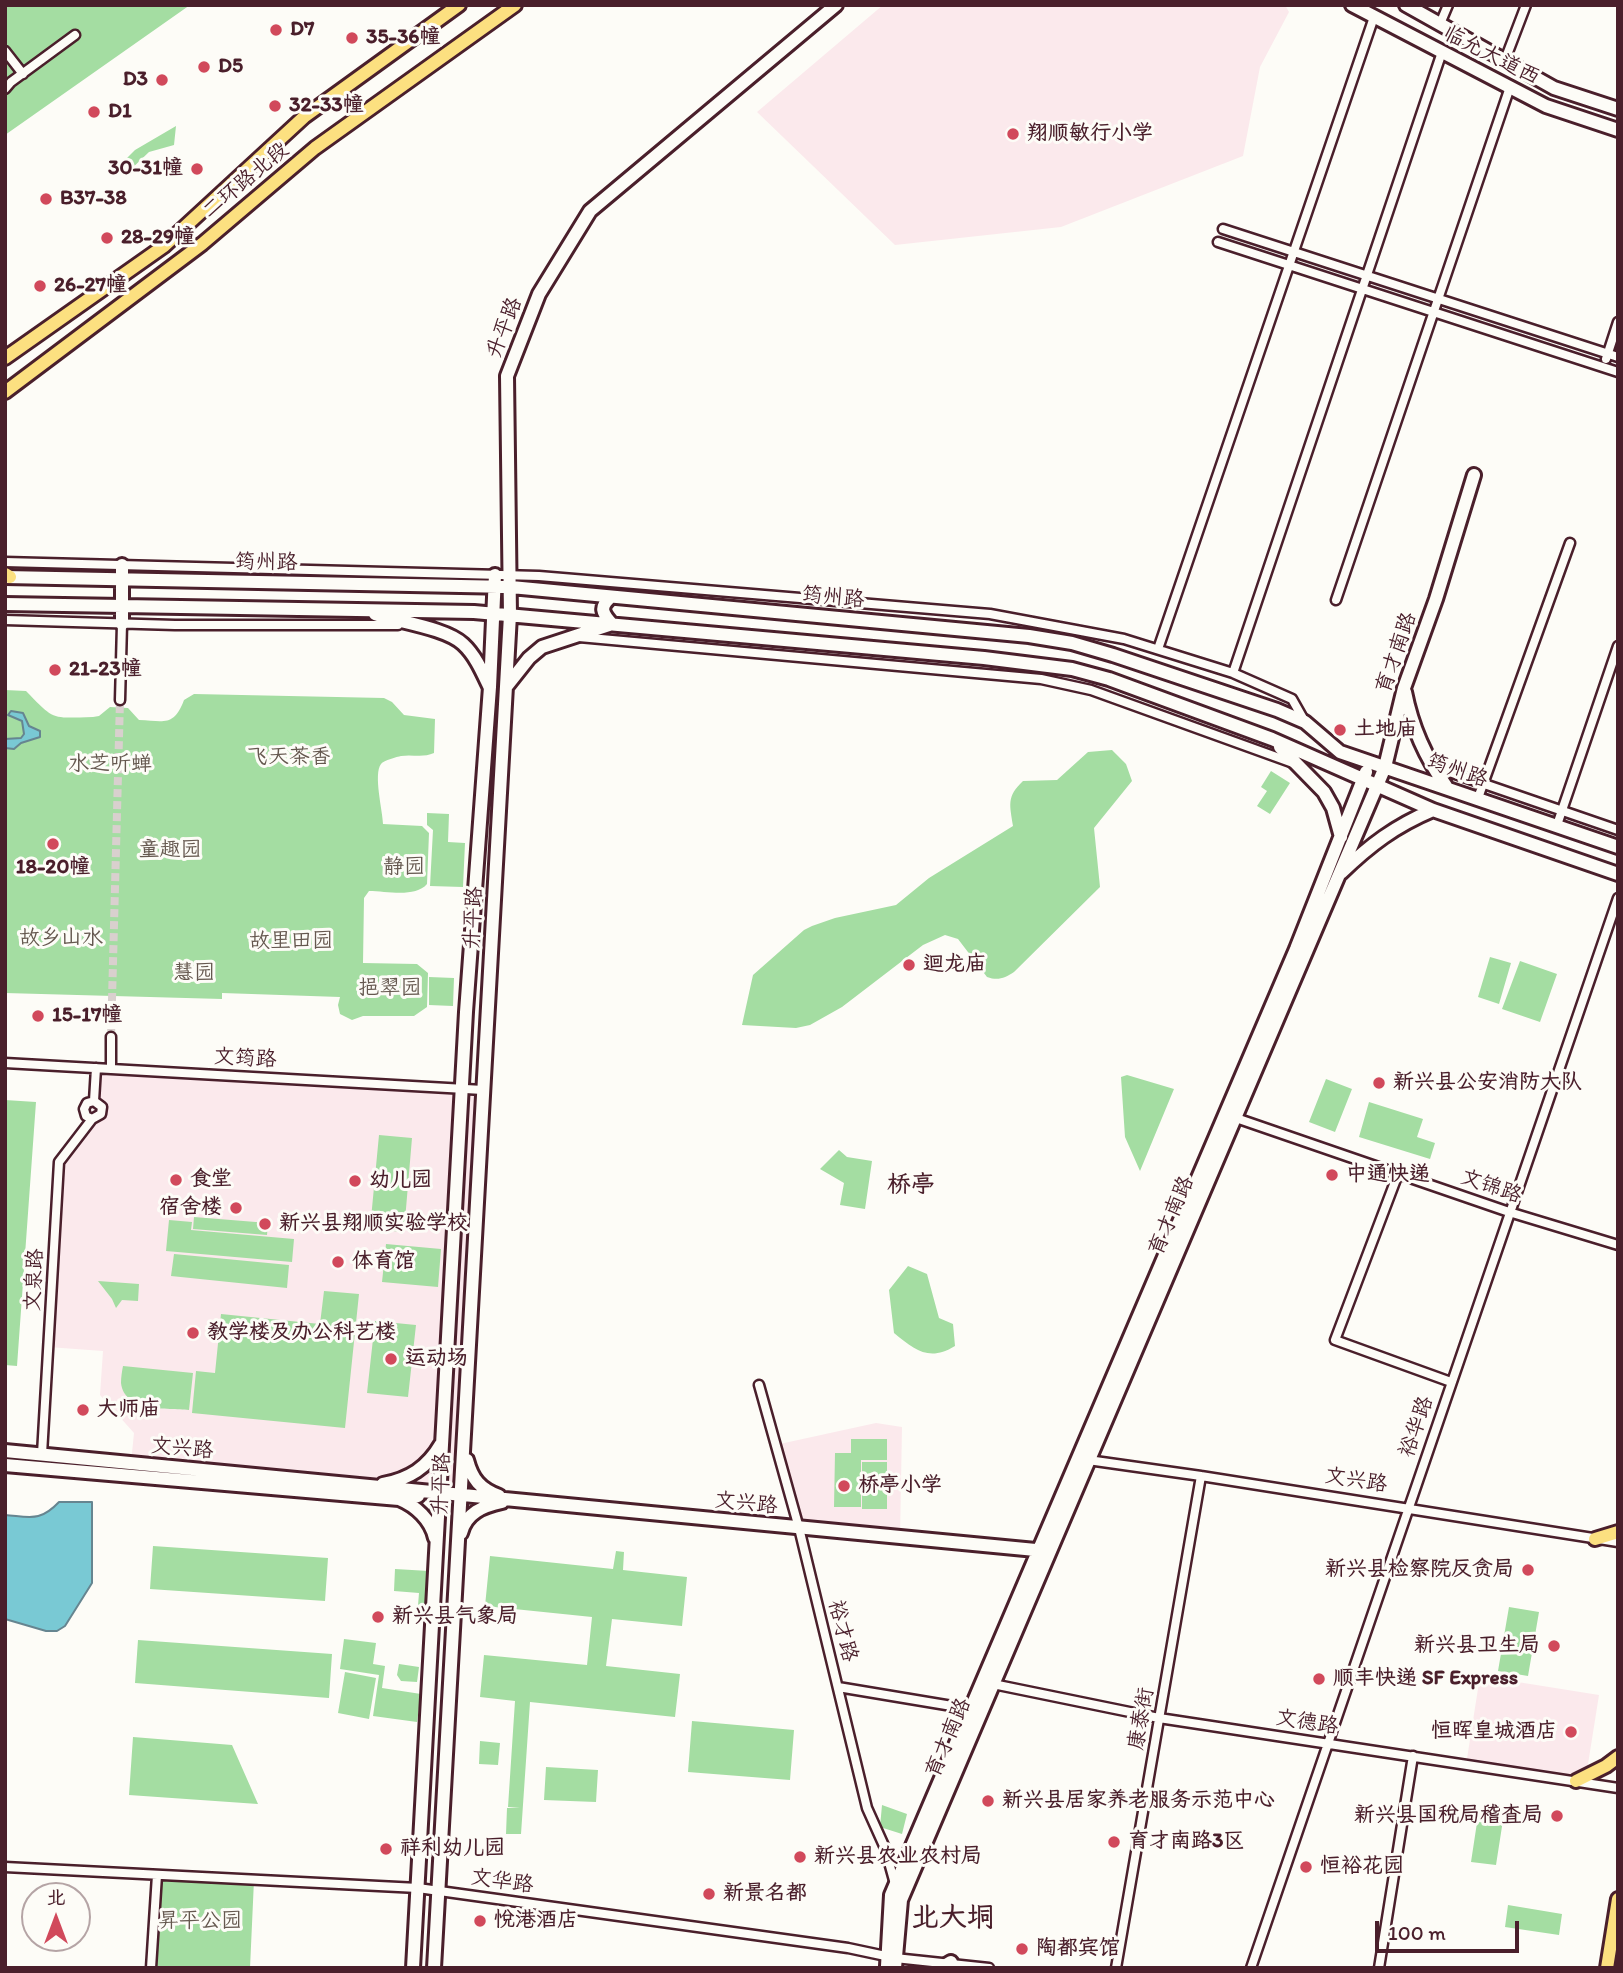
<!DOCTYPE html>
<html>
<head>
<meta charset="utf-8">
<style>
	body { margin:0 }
	#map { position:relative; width:1623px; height:1973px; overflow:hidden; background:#fdfcf7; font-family:Itim,"LXGW WenKai TC",sans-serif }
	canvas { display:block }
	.frame { position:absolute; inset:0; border:7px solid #4a1f2b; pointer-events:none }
	.north { position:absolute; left:21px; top:1882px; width:70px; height:70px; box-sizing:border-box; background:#fdfcf7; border:2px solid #b5a4a5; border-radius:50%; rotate:0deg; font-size:19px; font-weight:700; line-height:28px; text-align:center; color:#4a1f2b }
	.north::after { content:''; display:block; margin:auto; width:24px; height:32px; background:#d1495b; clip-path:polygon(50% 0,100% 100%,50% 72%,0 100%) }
	.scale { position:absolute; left:1375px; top:1921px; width:144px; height:32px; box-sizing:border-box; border:4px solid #4a1f2b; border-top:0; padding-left:9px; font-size:21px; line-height:24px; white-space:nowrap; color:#4a1f2b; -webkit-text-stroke:5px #fdfcf7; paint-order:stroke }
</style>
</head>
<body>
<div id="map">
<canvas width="1623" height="1973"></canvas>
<div class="frame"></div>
<div class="north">北</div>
<div class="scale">100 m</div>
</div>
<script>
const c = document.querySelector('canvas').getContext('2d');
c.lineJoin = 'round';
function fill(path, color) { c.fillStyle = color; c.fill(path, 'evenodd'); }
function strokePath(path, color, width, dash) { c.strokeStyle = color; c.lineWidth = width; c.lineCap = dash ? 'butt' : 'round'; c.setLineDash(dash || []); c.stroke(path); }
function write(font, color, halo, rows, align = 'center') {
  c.font = font + ' Itim,"LXGW WenKai TC",sans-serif'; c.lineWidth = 6; c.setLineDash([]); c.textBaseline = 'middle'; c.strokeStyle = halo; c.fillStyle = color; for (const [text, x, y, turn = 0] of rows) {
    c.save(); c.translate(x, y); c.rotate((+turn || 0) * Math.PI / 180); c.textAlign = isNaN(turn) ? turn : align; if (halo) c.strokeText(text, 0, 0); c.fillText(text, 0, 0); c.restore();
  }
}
fill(new Path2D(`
	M883,5H1285L1289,12L1260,67L1243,156L1061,227L895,245L757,112Z
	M96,1068L483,1090L460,1495L131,1463L134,1433L100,1395L103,1351L48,1347L59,1162L92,1119Z
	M876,1423L902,1427L900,1538L799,1528L775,1445Z
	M1480,1676L1599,1695L1585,1783L1466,1765Z`), '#fbe9ec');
fill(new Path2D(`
	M5,5H190L5,135Z
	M176,126L174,145L149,152L125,175L118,167L135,150Z
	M5,690L26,691C55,721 51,718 93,717L99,716L110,707L128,708L139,720C164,721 174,727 184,700L194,694L384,698L392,702L404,715L435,719L434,753C423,758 412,754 401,756C397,757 384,760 381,764C373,774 383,812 383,824L422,826L429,833L427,884C415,898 387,891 369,891L364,898L363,963L417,964L428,973L427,1007L414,1016H363L352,1020L340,1014L338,1005L340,997L222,993V999L5,993Z
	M1112,750L1126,764L1132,781L1094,828L1100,887L1014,972C1005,978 998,981 987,977L958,939L945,935L923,945L842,1007L810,1025L796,1028L742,1025L753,975L804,930L812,926L835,918L896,905L929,878L1013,826C1010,805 1006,797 1023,781L1057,780L1088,752Z
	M1271,771L1290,783L1270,814L1257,806L1267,791L1261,787Z
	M427,813L449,814L448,842L465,843L463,887L430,886L433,830L427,825Z
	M1490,957L1511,963L1499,1004L1478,997Z
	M1520,961L1557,974L1540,1022L1502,1009Z
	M429,977L454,978L453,1006L429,1005Z
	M1127,1075L1174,1089L1140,1171L1125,1137L1121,1077Z
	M1326,1079L1352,1089L1335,1132L1309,1122Z
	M5,1100L36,1102L17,1366L5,1365Z
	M1369,1102L1423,1119L1417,1137L1435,1143L1430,1159L1359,1137Z
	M379,1135L412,1138L404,1232L370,1229Z
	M839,1150L847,1157L872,1161L865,1209L840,1205L844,1183L820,1169Z
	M194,1217L268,1223L267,1235L193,1229Z
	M169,1220L192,1222L191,1230L294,1239L292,1262L166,1251Z
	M386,1244L441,1249L438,1287L382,1282Z
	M174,1254L289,1265L287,1288L171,1276Z
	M908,1266L927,1274L939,1318L953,1324L955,1346C929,1362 915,1350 894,1333L889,1290Z
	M98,1281L139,1284L138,1301L122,1300L116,1308L112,1299Z
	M324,1291L359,1294L345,1428L192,1413L196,1371L215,1373L221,1314L320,1324Z
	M375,1321L416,1325L408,1397L367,1393Z
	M123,1366L193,1373L189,1410C168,1408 124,1412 121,1383C121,1377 122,1371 123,1366Z
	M851,1439H887V1460H861V1507H834L835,1453H851Z
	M862,1462H887V1509H862Z
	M153,1546L328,1558L325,1601L150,1589Z
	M616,1551L624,1552L623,1570L687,1577L682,1626L612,1619L606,1666L680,1674L675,1717L530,1702L521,1834H506L507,1808H520L508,1807L515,1701L480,1697L484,1655L587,1665L592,1617L485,1606L490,1556L613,1569Z
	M395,1569L429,1571L425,1618H417L419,1593L394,1591Z
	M1509,1607L1539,1612L1528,1676L1498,1671Z
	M344,1639L376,1643L373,1664L385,1666L382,1688L421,1694L417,1722L373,1716L379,1675L340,1669Z
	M138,1640L332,1654L329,1698L135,1683Z
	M399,1664L419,1667L417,1682L401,1681L397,1675Z
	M345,1672L376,1678L369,1719L338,1713Z
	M692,1721L794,1730L790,1780L688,1772Z
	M133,1737L232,1745L258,1804L129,1795Z
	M480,1741L500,1743L498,1765L479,1764Z
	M546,1767L598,1770L596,1802L544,1800Z
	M882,1805L907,1814L902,1834L880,1827Z
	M1478,1816L1503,1820L1496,1865L1471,1862Z
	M157,1875L254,1880L250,1968H151Z
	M1508,1905L1562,1914L1559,1935L1505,1927Z`), '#a4dda2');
const water = new Path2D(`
	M11,711L23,713L29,726L40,731V737L21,743L14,749L5,748V739L21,738L24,734L22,721L8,715Z
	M59,1502H92V1583L65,1626L57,1631H46L5,1619V1515C31,1517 40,1522 59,1502Z`);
fill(water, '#79c9d4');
strokePath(water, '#668590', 2);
strokePath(new Path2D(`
	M111,1037L120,700`), '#d9d0ce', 8, [8, 4]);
const street = new Path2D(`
	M1440,24L1448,5
	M5,51L23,74
	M1505,60L1526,5
	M5,89L11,82L75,35
	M1223,229L1618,357
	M1218,242L1618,372
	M1606,359L1618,322
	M5,562L539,576L990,614L1124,639L1233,673L1292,699L1305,722
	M1336,600L1510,87
	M5,620L175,625H398
	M579,637L1041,679L1091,690L1293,763
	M1158,649L1374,17
	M1233,673L1442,52
	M120,700L122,624
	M1432,766L1618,830
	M1478,798L1570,543
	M1557,825L1618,646
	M5,1063L483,1090
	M111,1068V1037
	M94,1101L96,1068
	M1236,1118L1509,1212L1618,1245
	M1398,1174L1335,1340L1451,1382
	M759,1385L799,1528L867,1808L885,1848L895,1884
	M42,1454L59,1162L92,1119L101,1114L102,1107L94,1101L87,1103L84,1109L86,1116L92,1119
	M1088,1460L1201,1476L1618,1542
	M993,1684L1159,1718L1618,1788
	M838,1687L970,1709
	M5,1867L418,1888L848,1948L895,1958L989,1968
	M151,1968L157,1875
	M1116,1968L1201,1476
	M1251,1968L1618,898
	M1379,1968L1413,1756`);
const secondary = new Path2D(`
	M1352,5L1546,106L1618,130
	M1406,5L1554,88L1618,109
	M5,577L511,587L1029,636L1072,643L1113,655L1277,710L1305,722L1340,752L1618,847
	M5,604L474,612L984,658L1072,669L1109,679L1272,739L1433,810L1618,874
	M375,614C399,622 446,628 463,644C475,655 482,671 489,686
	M122,624V565
	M506,687L529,658L542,647L612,624C602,613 599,607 611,597
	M1405,692C1412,728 1425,757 1446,786
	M1280,747L1324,792L1333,808L1341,837
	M1341,873C1370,845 1395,826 1433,810
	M5,1451L1046,1551
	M467,1460C472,1479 480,1489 499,1496
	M5,1465L399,1499L418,1496
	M383,1484C409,1479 427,1468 441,1444
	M399,1499C416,1506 431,1520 435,1538
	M461,1533C466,1513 483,1506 502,1502
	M887,1966L891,1895L1296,949L1366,772
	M413,1968L466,1012L490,687L495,575
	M434,1968L510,615L507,376L539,294L590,211L836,5
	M895,1968L901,1900L1385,767L1404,688L1436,599L1474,475
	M941,1968L951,1962`);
const primary = new Path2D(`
	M5,358L164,246L304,117L459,5
	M5,392L202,244L315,148L515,5
	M5,574L10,577
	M1595,1539L1618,1532
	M1576,1781L1606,1766L1618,1757
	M1607,1968L1618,1899`);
strokePath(street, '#4a1f2b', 13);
strokePath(secondary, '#4a1f2b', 18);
strokePath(primary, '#4a1f2b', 18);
strokePath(street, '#fdfcf7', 8);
strokePath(secondary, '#fdfcf7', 12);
strokePath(primary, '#fce080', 12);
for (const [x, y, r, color] of [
	[276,30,7,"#d1495b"],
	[352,38,7,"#d1495b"],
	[204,67,7,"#d1495b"],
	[162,80,7,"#d1495b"],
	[275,106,7,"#d1495b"],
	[94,112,7,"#d1495b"],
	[1013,134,7,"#d1495b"],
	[197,169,7,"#d1495b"],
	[46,199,7,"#d1495b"],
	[107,238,7,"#d1495b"],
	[40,286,7,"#d1495b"],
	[55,670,7,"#d1495b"],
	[1340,730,7,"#d1495b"],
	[53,844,7,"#d1495b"],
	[909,965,7,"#d1495b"],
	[38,1016,7,"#d1495b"],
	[1379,1083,7,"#d1495b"],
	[1332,1175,7,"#d1495b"],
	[176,1180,7,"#d1495b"],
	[355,1181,7,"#d1495b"],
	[236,1208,7,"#d1495b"],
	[265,1224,7,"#d1495b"],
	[338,1262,7,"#d1495b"],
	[193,1333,7,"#d1495b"],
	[391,1359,7,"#d1495b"],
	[83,1410,7,"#d1495b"],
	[844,1486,7,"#d1495b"],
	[1528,1570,7,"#d1495b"],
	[378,1617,7,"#d1495b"],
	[1554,1646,7,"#d1495b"],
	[1319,1679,7,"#d1495b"],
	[1571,1732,7,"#d1495b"],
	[988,1801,7,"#d1495b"],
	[1557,1816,7,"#d1495b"],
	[1114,1842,7,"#d1495b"],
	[386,1849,7,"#d1495b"],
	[800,1857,7,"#d1495b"],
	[1306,1867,7,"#d1495b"],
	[709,1894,7,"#d1495b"],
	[480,1921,7,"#d1495b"],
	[1022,1949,7,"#d1495b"]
]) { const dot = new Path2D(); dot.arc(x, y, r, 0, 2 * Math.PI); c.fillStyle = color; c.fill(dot); strokePath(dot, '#fdfcf7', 2.5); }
write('bold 21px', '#4a1f2b', '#fdfcf7', [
	["D7",290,30],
	["35-36幢",366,38],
	["D5",218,67],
	["D3",148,80,"right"],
	["32-33幢",289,106],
	["D1",108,112],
	["翔顺敏行小学",1027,134],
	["30-31幢",183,169,"right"],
	["B37-38",60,199],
	["28-29幢",121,238],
	["26-27幢",54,286],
	["21-23幢",69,670],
	["土地庙",1354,730],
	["18-20幢",53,868,"center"],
	["迴龙庙",923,965],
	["15-17幢",52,1016],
	["新兴县公安消防大队",1393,1083],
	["中通快递",1346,1175],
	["食堂",190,1180],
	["幼儿园",369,1181],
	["宿舍楼",222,1208,"right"],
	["新兴县翔顺实验学校",279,1224],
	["体育馆",352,1262],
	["教学楼及办公科艺楼",207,1333],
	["运动场",405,1359],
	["大师庙",97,1410],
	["桥亭小学",858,1486],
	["新兴县检察院反贪局",1514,1570,"right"],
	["新兴县气象局",392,1617],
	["新兴县卫生局",1540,1646,"right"],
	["顺丰快递 SF Express",1333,1679],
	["恒晖皇城酒店",1557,1732,"right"],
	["新兴县居家养老服务示范中心",1002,1801],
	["新兴县国税局稽查局",1543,1816,"right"],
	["育才南路3区",1128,1842],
	["祥利幼儿园",400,1849],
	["新兴县农业农村局",814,1857],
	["恒裕花园",1320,1867],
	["新景名都",723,1894],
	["悦港酒店",494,1921],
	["陶都宾馆",1036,1949]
], 'left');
write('21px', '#4a1f2b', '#fdfcf7', [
	["临允大道西",1491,56,27],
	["二环路北段",246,181,-40],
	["升平路",505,328,-69],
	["筠州路",266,563,1],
	["筠州路",833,598,5],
	["育才南路",1397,653,-71],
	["筠州路",1457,771,19],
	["升平路",474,918,-87],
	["文筠路",245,1059,3],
	["文锦路",1491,1187,19],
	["育才南路",1172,1216,-67],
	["文泉路",35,1280,-87],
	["裕华路",1417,1427,-71],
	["文兴路",182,1449,5],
	["文兴路",1356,1481,9],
	["升平路",442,1484,-87],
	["文兴路",746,1504,6],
	["裕才路",842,1631,76],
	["康泰街",1142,1719,-80],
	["文德路",1307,1723,9],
	["育才南路",949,1738,-67],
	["文华路",502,1882,8]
]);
write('21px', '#65584f', '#fdfcf7', [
	["飞天茶香",289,758],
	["水芝听蝉",110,765],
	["童趣园",170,851],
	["静园",404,868],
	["故乡山水",61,939],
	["故里田园",291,942],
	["慧园",194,974],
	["挹翠园",390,989],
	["昇平公园",200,1922]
]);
write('bold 24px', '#4a1f2b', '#fdfcf7', [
	["桥亭",911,1186]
]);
write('bold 28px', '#4a1f2b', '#fdfcf7', [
	["北大垌",953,1919]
]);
</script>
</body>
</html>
